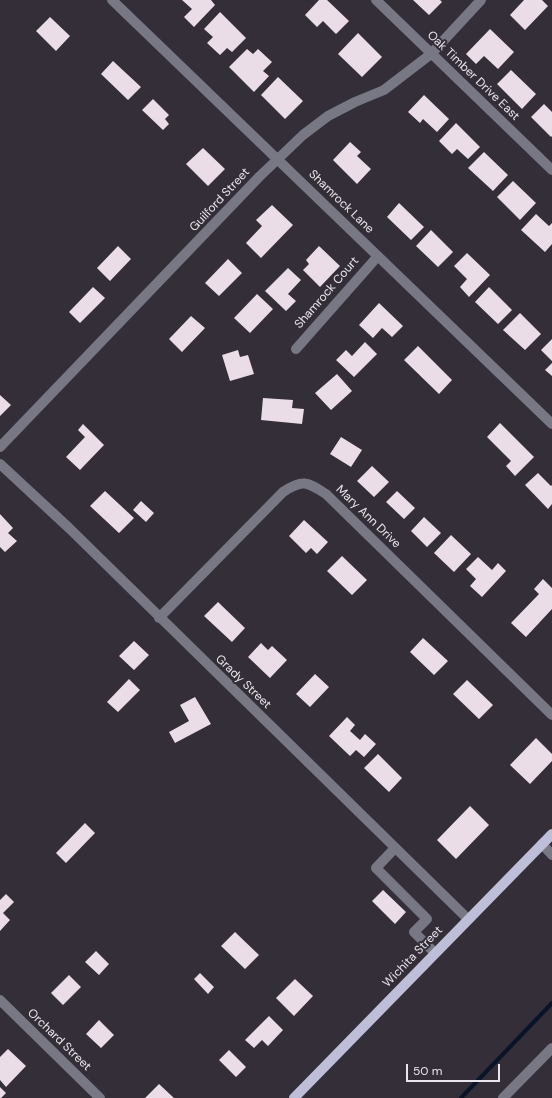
<!DOCTYPE html>
<html>
<head>
<meta charset="utf-8">
<style>
	body { margin:0 }
	#map { position:relative; width:552px; height:1098px; overflow:hidden; background:#342e38; font-family:"DM Sans",sans-serif }
	canvas { display:block }
	.scale { position:absolute; left:406px; top:1064px; width:94px; height:18px; box-sizing:border-box; border:2px solid #e9e5ec; border-top:0; padding-left:5px; font-size:12px; line-height:14px; white-space:nowrap; color:#e9e5ec; -webkit-text-stroke:3px #342e38; paint-order:stroke }
</style>
</head>
<body>
<div id="map">
<canvas width="552" height="1098"></canvas>
<div class="scale">50 m</div>
</div>
<script>
const c = document.querySelector('canvas').getContext('2d');
c.lineJoin = 'round';
function strokePath(path, color, width, dash) { c.strokeStyle = color; c.lineWidth = width; c.lineCap = dash ? 'butt' : 'round'; c.setLineDash(dash || []); c.stroke(path); }
function fill(path, color) { c.fillStyle = color; c.fill(path, 'evenodd'); }
function write(font, color, halo, rows, align = 'center') {
  c.font = font + ' "DM Sans",sans-serif'; c.lineWidth = 4; c.setLineDash([]); c.textBaseline = 'middle'; c.strokeStyle = halo; c.fillStyle = color; for (const [text, x, y, turn = 0] of rows) {
    c.save(); c.translate(x, y); c.rotate((+turn || 0) * Math.PI / 180); c.textAlign = isNaN(turn) ? turn : align; if (halo) c.strokeText(text, 0, 0); c.fillText(text, 0, 0); c.restore();
  }
}
strokePath(new Path2D(`
	M461,1098L552,1003`), '#0a1428', 4);
fill(new Path2D(`
	M182,0H211L215,5L194,27L184,17L192,9Z
	M319,0H327L349,21L336,34L323,21L317,27L305,15Z
	M413,0H440L442,2L429,15Z
	M524,0H542L548,6L525,30L510,15Z
	M220,12L246,38L232,52L227,48L220,55L207,43L213,37L204,29Z
	M50,17L70,36L56,51L36,31Z
	M490,29L514,52L498,69L484,56L476,64L466,54Z
	M358,33L382,57L362,77L338,54Z
	M247,49L253,54L258,49L272,62L263,71L269,76L254,92L229,67Z
	M113,61L141,87L128,100L101,74Z
	M511,70L536,94L522,109L497,84Z
	M278,77L303,101L285,119L261,95Z
	M424,95L449,119L437,132L423,119L420,123L408,112Z
	M153,99L169,115L165,119L169,124L163,130L142,110Z
	M544,104L552,112V136L551,137L531,117Z
	M456,123L480,147L468,159L457,149L452,154L439,141Z
	M350,142L361,152L357,156L371,169L357,184L333,160Z
	M203,148L225,169L208,186L186,164Z
	M484,152L508,175L493,191L468,168Z
	M513,181L536,203L520,220L497,197Z
	M399,203L424,227L411,240L387,217Z
	M272,205L293,225L261,258L246,243L262,226L256,220Z
	M536,214L549,226L552,223V244L545,252L521,230Z
	M431,230L453,252L438,267L416,246Z
	M118,246L131,259L110,281L97,268Z
	M319,246L340,266L320,287L303,270L309,264L306,260Z
	M467,253L490,275L469,297L460,287L467,279L454,266Z
	M228,259L242,273L219,296L205,283Z
	M288,268L301,280L288,294L296,301L286,311L265,291Z
	M93,287L105,298L80,323L69,312Z
	M489,287L512,310L498,324L475,302Z
	M257,294L273,309L250,333L234,318Z
	M379,303L403,326L392,337L382,328L373,338L359,325Z
	M520,313L541,334L525,350L503,330Z
	M191,316L205,328L182,352L169,339Z
	M552,339V361L541,350Z
	M365,342L377,354L354,377L336,360L346,350L352,356Z
	M418,346L452,380L439,394L404,360Z
	M238,350L240,357L248,355L254,374L230,381L222,355Z
	M552,363V376L545,370Z
	M337,374L352,391L331,410L315,393Z
	M0,395L11,405L0,416Z
	M263,398L293,400L292,408L304,409L302,424L261,420Z
	M500,423L534,457L515,476L506,466L511,461L487,437Z
	M83,424L104,445L80,470L66,457L85,437L78,430Z
	M341,437L362,450L351,467L330,454Z
	M372,466L389,482L374,497L357,481Z
	M538,473L551,486L552,485V504L548,509L525,485Z
	M105,491L134,518L119,533L90,506Z
	M397,491L415,508L404,519L386,502Z
	M141,501L154,513L146,522L133,510Z
	M0,514L13,528L8,533L17,541L5,552L0,547Z
	M424,517L441,533L427,547L411,531Z
	M304,520L328,542L317,554L311,548L306,553L289,536Z
	M451,535L471,554L454,572L434,553Z
	M342,556L367,580L352,595L327,571Z
	M478,557L492,570L498,563L506,571L482,597L470,586L476,579L466,569Z
	M543,579L552,588V609L526,637L511,623L539,594L534,589Z
	M218,602L245,628L232,642L204,616Z
	M423,638L448,661L434,675L410,652Z
	M134,641L149,655L134,670L119,656Z
	M261,643L268,650L272,646L287,660L270,678L248,657Z
	M315,674L329,687L310,707L296,694Z
	M129,679L140,690L118,712L107,702Z
	M467,680L493,705L479,719L453,694Z
	M195,697L211,724L175,743L169,732L189,721L180,705Z
	M347,717L355,725L350,731L360,740L365,734L376,744L364,757L356,750L350,756L329,736Z
	M536,738L552,754V761L530,784L510,765Z
	M378,754L402,778L389,792L364,768Z
	M470,806L489,825L456,859L437,840Z
	M85,823L95,833L66,863L56,853Z
	M383,890L406,912L395,924L372,901Z
	M6,894L14,902L3,913L10,920L0,931V900Z
	M235,932L259,955L245,969L221,946Z
	M96,951L109,964L99,975L85,962Z
	M200,973L214,987L208,994L194,979Z
	M69,975L81,987L63,1005L51,993Z
	M295,979L313,996L294,1016L276,998Z
	M269,1016L283,1030L268,1046L262,1040L254,1048L245,1040Z
	M99,1020L114,1035L101,1048L86,1034Z
	M8,1049L26,1066L6,1087L0,1080V1057Z
	M229,1050L246,1067L236,1077L219,1060Z
	M159,1084L174,1098H145Z
	M0,1087L6,1093L1,1098H0Z`), '#eadde7');
strokePath(new Path2D(`
	M112,0L552,424
	M376,0L552,170
	M296,349L378,256
	M0,447L260,176L303,135L328,116L355,102L384,90L431,54L481,0
	M0,464L69,528L468,919
	M159,618L283,492C303,479 307,482 326,494L552,715
	M542,844L552,855
	M395,848L376,868L427,919L414,932L435,953
	M0,1000L100,1098
	M503,1098L552,1048`), '#787784', 10);
strokePath(new Path2D(`
	M294,1098L552,834`), '#bebed8', 10);
write('12px', '#e9e5ec', '#342e38', [
	["Oak Timber Drive East",473,76,44],
	["Guilford Street",220,200,-47],
	["Shamrock Lane",341,202,44],
	["Shamrock Court",327,293,-49],
	["Mary Ann Drive",368,517,44],
	["Grady Street",243,682,44],
	["Wichita Street",413,957,-46],
	["Orchard Street",59,1040,44]
]);
</script>
</body>
</html>
